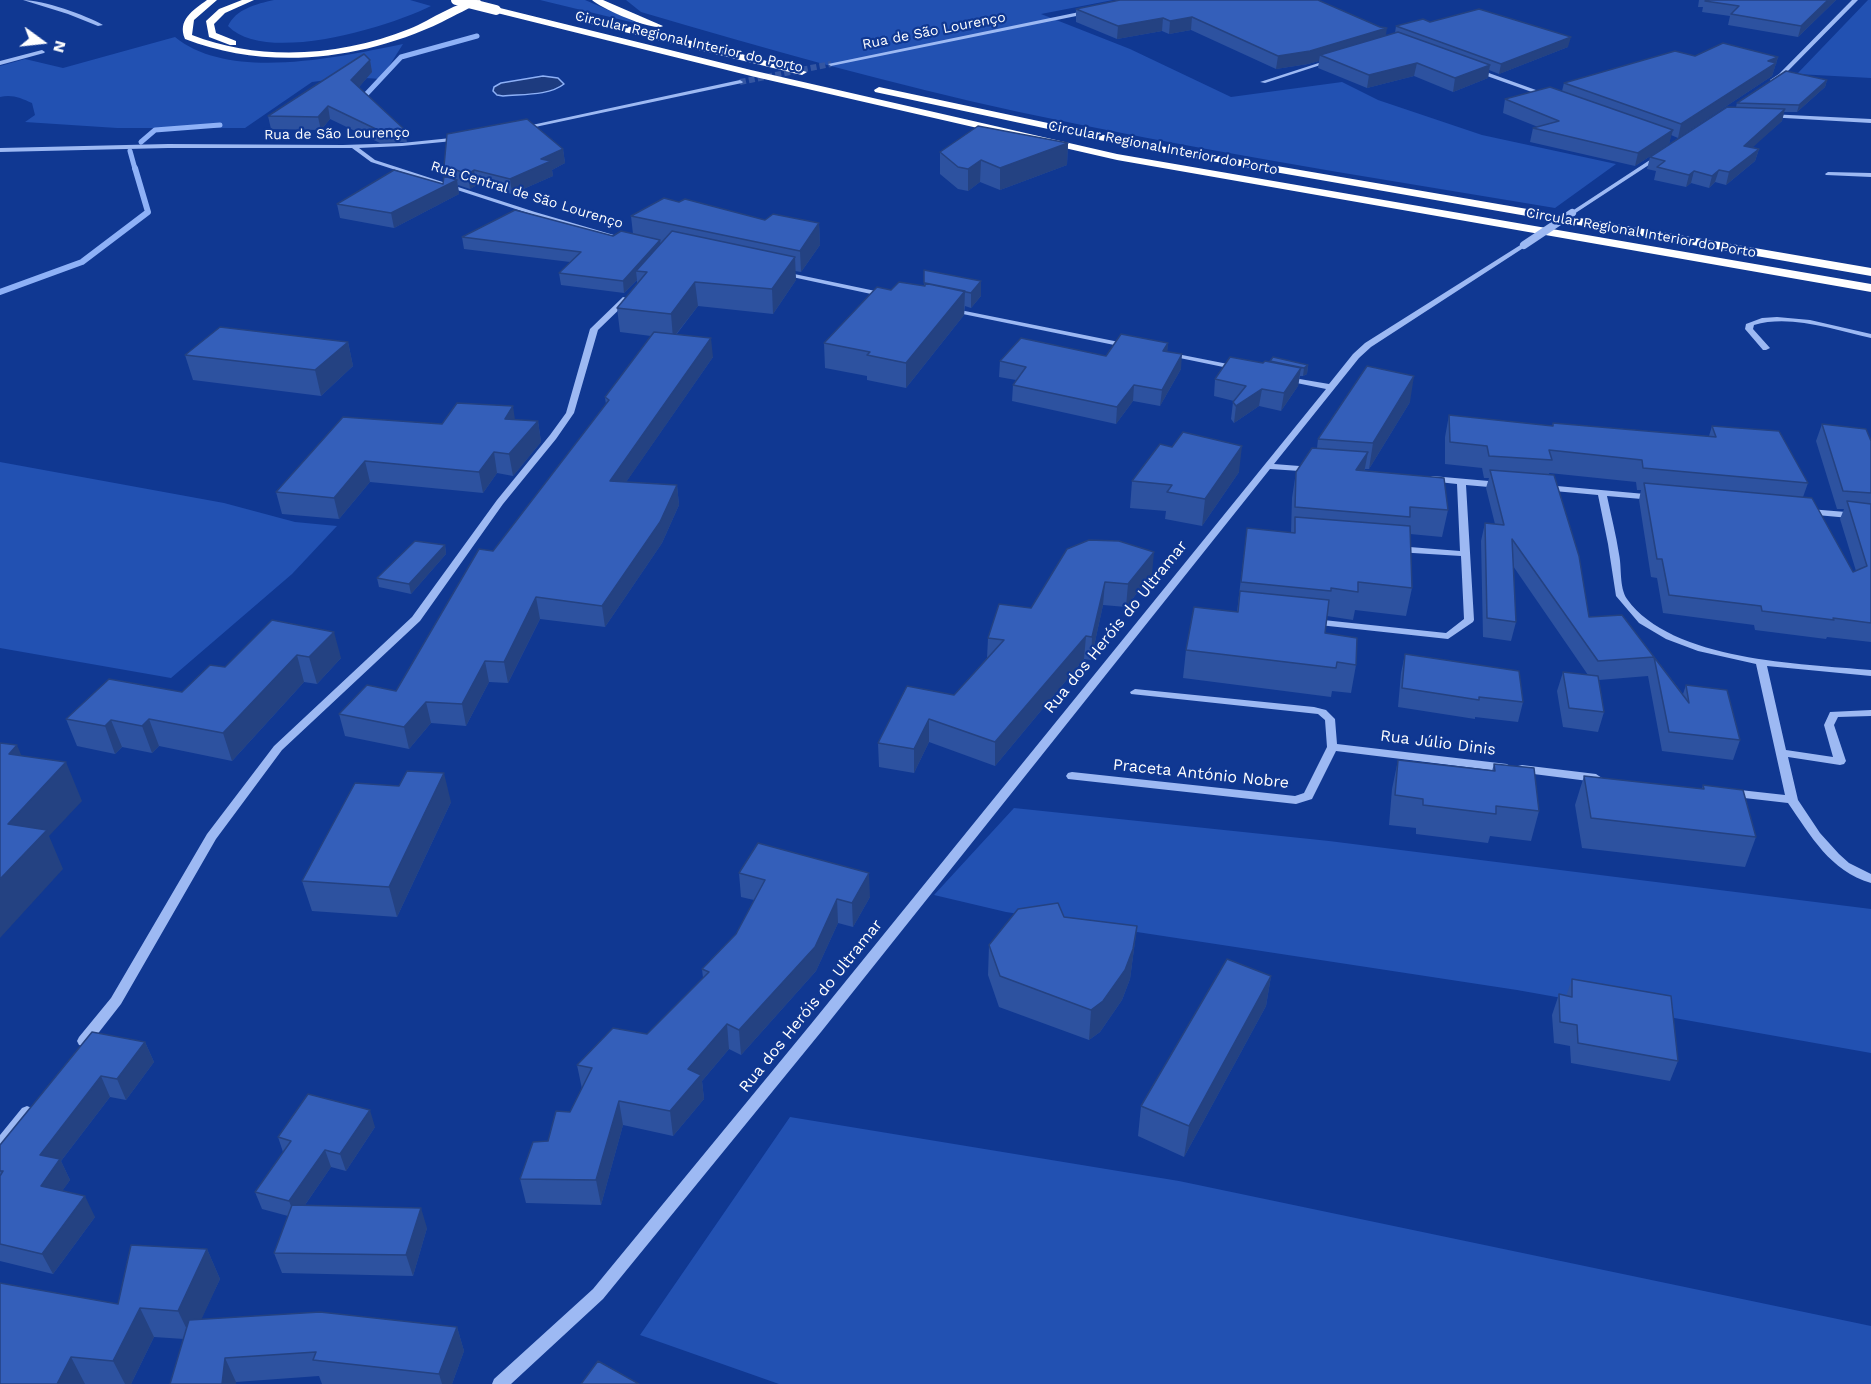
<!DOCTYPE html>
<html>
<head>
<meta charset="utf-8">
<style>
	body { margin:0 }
	#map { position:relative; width:1871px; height:1384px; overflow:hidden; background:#103892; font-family:"Work Sans",sans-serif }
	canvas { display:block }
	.north { position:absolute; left:12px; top:12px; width:60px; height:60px; -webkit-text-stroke:4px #103892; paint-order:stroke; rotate:105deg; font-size:16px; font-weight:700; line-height:24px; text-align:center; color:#fff }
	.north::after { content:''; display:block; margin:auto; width:21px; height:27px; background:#fff; clip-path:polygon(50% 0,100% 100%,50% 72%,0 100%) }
</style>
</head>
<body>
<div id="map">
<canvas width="1871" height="1384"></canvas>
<div class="north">N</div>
</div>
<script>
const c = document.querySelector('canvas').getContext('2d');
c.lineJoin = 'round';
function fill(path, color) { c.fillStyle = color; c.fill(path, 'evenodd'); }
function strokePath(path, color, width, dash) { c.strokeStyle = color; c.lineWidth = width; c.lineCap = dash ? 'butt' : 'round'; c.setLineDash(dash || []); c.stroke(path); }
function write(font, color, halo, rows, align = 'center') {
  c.font = font + ' "Work Sans",sans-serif'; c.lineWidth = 4.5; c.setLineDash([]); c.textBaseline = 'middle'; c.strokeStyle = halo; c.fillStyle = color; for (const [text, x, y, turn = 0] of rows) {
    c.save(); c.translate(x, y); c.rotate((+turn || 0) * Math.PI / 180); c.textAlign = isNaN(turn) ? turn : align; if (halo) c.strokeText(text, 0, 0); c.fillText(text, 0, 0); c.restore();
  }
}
fill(new Path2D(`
	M274,0H410L431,6C389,27 265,65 228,26C236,9 256,4 274,0Z
	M540,0H585L643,25Z
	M626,0H1113L1041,14L1130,49L1231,97L1342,82L1378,100L1482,135L1616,164L1555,208L1525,203C1356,175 1186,148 1019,112C891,84 766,49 641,12Z
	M1868,0H1871V78L1797,74Z
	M175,37C230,82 338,57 403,44L381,79L350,77L312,82L245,128H117L25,122L35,115L32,103C21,98 12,94 0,97V66L25,59L63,68Z
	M0,462L224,503L295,522L337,526L292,574L171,678L0,648Z
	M1014,808L1329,841L1871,909V1053L1517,990L1006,912L934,895Z
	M790,1117L1179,1181L1871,1326V1384H779L640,1335Z`), '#2251b2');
const water = new Path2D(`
	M543,76L558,78L564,84C549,96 521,94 503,96L497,95L493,91L494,87L501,83Z`);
fill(water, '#1d3b7f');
strokePath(water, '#8eb1f7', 1.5);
strokePath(new Path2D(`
	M359,102L401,57L477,36
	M141,142L155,130L220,125
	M130,151L135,169`), '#8eb1f7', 5);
strokePath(new Path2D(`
	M0,292L82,262L148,212L135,168`), '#8eb1f7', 6);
strokePath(new Path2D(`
	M740,82L831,64`), '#3456a2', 6, [6, 3]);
fill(new Path2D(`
	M23,0C43,0 86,15 103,25L98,26L68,14Z
	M1852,0H1858L1783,76L1774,82H1770V80L1779,74Z
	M1089,10L1091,13L831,66L828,64Z
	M42,50L45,52L44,53L0,65V61Z
	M1331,59L1336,60L1265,83L1260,82Z
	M1475,68L1547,94L1548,95L1543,96L1473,71L1472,70Z
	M740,80L743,82L742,83L521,130L518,128Z
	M1769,114L1871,119V123L1767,117V115Z
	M461,137L464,139L463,140L402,146L359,148L375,160L535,212L631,240L625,241L531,214L371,162L352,148H168L0,152V148L168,144L343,145L402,143Z
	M1659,154L1662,156L1661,157L1574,214L1569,213Z
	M1828,172L1871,173V177L1826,175L1825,174Z
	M1522,244L1528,245L1371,347L1359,358L1274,464L1312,467L1315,468V472L1270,469L821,1032L603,1299L511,1384H492L494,1379L593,1289L811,1024L1326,389L1282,380V376L1329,384L1353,354L1365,343Z
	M780,271L885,293L889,295L885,297L783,275L779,273Z
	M623,297L630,299L598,330L574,413L556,439L503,504L420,621L282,750L216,839L121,1004L89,1045L84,1046L79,1045L77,1041L79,1037L111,998L207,834L274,746L412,617L497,500L550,435L566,413L590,329Z
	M950,308L1129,344L1133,346L1129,348L953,312H950Z
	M1777,317L1810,320L1871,334V338C1834,330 1791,314 1754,325L1753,329L1770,348L1766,350H1763L1745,329L1746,324L1762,318Z
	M1167,352L1238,366L1242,368L1238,370L1170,356H1167Z
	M1432,476L1500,482L1504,485L1500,488L1466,485L1474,620L1473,622L1448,639L1310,624L1309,622L1310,620L1314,619L1446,633L1464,619L1461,556L1397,552L1392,549L1397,546L1460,551L1457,484L1429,481V477Z
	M1546,485L1656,495L1657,497L1656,499L1653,500L1607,496C1611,515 1616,535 1619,554C1622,568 1619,587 1627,599C1671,661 1802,664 1871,670V676L1767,666L1786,750L1833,757L1824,725L1830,712L1871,710V716L1838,717L1834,725L1846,761L1844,764L1840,765L1788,757L1798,800L1820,833L1839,854L1849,863L1871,874V883C1830,871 1811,836 1788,803L1727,796L1725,793L1727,790L1731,789L1785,795L1756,664L1698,651L1666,639L1639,623L1616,596L1608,544L1598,495L1543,490V486Z
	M1809,509L1871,514V520L1806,514L1804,512Z
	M1135,689L1314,707L1326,710L1335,719L1337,744L1507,764L1513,768L1507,772L1336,751L1312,799L1296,804L1068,779L1066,776L1068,773L1072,772L1295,796L1304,793L1327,747L1325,720L1318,714L1131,694L1130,692Z
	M1522,765L1596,774L1602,778L1596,782L1518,772L1516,769L1518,766Z
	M27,1106L32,1108L34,1112L32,1116L5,1149L0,1151V1135L22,1108Z`), '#9db9f3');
fill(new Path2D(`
	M207,0H217L194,20L192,35C261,62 342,56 409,29C432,20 457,0 481,0C471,9 454,15 442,22C363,60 267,71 185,39C177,20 193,10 207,0Z
	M242,0H254L225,13L214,24L216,33L236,41V45H230L209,37L206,21L219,9Z
	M592,0H603L663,26C653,32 601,8 592,0Z
	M496,7L751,70L1117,154L1871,284V292L1117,160L751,76L493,12V8Z
	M578,15L705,44L807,72L802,75L575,20V16Z
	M879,87L1137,142L1871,268V276L1137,148L875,92L874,90Z`), '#fff');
strokePath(new Path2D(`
	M1524,245L1572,213`), '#9db9f3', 8);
strokePath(new Path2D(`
	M456,0L496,10`), '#fff', 10);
fill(new Path2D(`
	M1120,0L1385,36L1395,33L1396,26L1430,22L1568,47L1499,74L1489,70L1488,78L1453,92L1414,76L1367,88L1318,68L1319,61L1308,64L1276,69L1191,30L1169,34L1162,31L1117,39L1076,22V9Z
	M1699,0H1836L1798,37L1728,25L1730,16L1702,12L1703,7H1698Z
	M1695,56L1778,57L1772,76L1678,138L1671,135L1669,144L1635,166L1530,142L1533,128L1538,127L1503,113L1505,99L1562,91L1564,83Z
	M370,60L372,72L359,87L404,129L407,142L380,143L330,119L321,130L271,129L268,116Z
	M1827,80L1825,87L1797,112H1784L1782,121L1752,147L1759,149L1755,161L1726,185L1715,182L1709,188L1691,183L1686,187L1654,180L1656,171L1647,169L1650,157L1736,107L1737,103Z
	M1068,143L1067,165L1000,190L980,182L968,191L958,189L940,174V152Z
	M563,149L565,163L552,170L553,176L512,194L477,185L470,189L458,185L459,194L394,228L340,218L337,204L443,184L446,177L444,166Z
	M679,202L765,220L819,223L820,245L801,272L795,271L796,280L773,314L698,306L676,335L713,357L626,482L677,485L679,505L662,543L605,627L540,619L508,683L489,682L466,726L431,723L409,749L345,736L339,714L396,691L493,551L606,405L605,397L651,336L620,332L617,308L637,284V280L624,293L561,285L559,273L570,262L464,249L462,237L613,236L633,234L631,216Z
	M924,270L981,281V296L971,308L965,306L964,315L906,388L867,380V376L825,368L824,343L891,290L924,286Z
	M348,342L353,366L321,396L193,380L185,355Z
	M1168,343L1167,351L1181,369L1160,406L1133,401L1116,424L1012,401L1013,385L1016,380L999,377L1000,361L1106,356Z
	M1270,361L1308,365L1307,374L1303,376H1300L1298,386L1281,411L1259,406L1234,423L1231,419L1233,402L1234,401L1214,396L1215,379L1263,363L1270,362Z
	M1410,402L1369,469H1365L1364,471L1448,510L1442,537L1410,534L1412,588L1406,616L1355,610L1353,620L1327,616L1325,633L1356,665L1351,693L1332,691L1331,697L1183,678L1186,650L1237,612L1247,528L1291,533L1292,498L1296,472L1317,448L1318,439Z
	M1449,415L1552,426L1553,423L1709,436L1712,426L1808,483L1803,497L1853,572L1856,571L1840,519L1844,509H1837L1816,441L1822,424L1871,441V642L1827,637L1826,639L1755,630L1754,625L1663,613L1657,578L1651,577L1639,500L1641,490H1637L1636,482L1549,473L1589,617L1622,615L1683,694L1686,685L1740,740L1733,760L1662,751L1648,676L1599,680L1604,712L1598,732L1563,727L1557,691L1563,672L1588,675L1513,566L1516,622L1511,641L1483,637L1481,541L1485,523L1495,524L1486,488L1489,478H1484L1482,468L1445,464V437Z
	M515,420L538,421L541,442L513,476L497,473L483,493L370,482L339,519L282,514L276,492L442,424Z
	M1239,472L1202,526L1165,519L1166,511L1130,508L1132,481Z
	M445,545L446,554L411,594L379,587L377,578Z
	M1067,549L1152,574L1126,607L1103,605L1091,660L1084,659L995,766L929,742L914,773L879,767L878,743L954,695L987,658L988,638L1031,608Z
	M272,620L341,658L317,684L304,682L232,761L159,746L152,753L122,747L115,754L77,746L66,719L182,692L225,667Z
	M1405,654L1523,702L1518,722L1475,717V719L1398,707L1401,673Z
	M1398,760L1492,771L1494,764L1539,811L1531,841L1490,836L1488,843L1416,834V828L1389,825L1392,789Z
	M1584,776L1702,789L1703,785L1756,837L1745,867L1582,848L1575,805Z
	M451,802L397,917L312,911L302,881Z
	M739,873L870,897L853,927L838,923L816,971L741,1055L729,1049L702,1081L704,1099L673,1136L623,1125L601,1205L526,1203L520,1179L570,1112L582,1089L577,1065L647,1034L703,978L702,969L736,934L754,900L741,897Z
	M1064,917L1137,926L1130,979L1122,1000L1100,1032L1089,1040L999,1007L988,975L989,945Z
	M1271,976L1266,1006L1184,1157L1138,1136L1141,1106Z
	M1572,979L1678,1061L1670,1081L1571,1063L1570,1046L1554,1043L1552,1015L1559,994L1566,996Z
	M145,1042L154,1062L126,1100L110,1097L61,1161L70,1180L62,1191L95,1217L53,1274L0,1261V1145Z
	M375,1127L346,1171L331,1167L305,1205L427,1228L413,1276L282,1273L274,1253L288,1216L262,1209L255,1192L283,1152L278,1137Z
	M207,1249L220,1279L201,1319L457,1327L464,1351L452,1384H322L319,1376L236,1382V1384H170L184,1339L154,1337L131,1384H0L118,1304Z`), '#2d52a0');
fill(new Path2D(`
	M1828,0H1836L1798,37L1801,26Z
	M1192,17L1191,30L1169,34L1170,21Z
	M1163,18L1162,31L1117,39L1118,26Z
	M1387,28L1385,41L1320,55L1319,61L1308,64L1276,69L1278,56Z
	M1571,37L1568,47L1499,74L1501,64Z
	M1778,57L1772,76L1678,138L1681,124L1768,61Z
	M370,60L372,72L354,93L351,80Z
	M1417,63L1414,76L1367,88L1369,75Z
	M1490,65L1488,78L1453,92L1455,78Z
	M1827,80L1825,87L1797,112L1799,105Z
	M328,106L330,119L321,130L318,117Z
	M1785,109L1782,121L1741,158L1744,146Z
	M1673,130L1669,144L1635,166L1638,153Z
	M1068,143L1067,165L1000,190V168Z
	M563,149L565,163L552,170L553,176L512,194L510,179L541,159Z
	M1759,149L1755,161L1726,185L1729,172Z
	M981,160L980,182L968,191V169Z
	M474,170L477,185L470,189L468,174Z
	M1719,170L1715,182L1709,188L1712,176Z
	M1694,171L1691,183L1686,187L1689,175Z
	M457,180L459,194L394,228L391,213Z
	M819,223L820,245L801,272L800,251Z
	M660,240L662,252L636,271L637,280L624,293L623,281Z
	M795,257L796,280L773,314L772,289Z
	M981,281V296L971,308V293Z
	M695,282L698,306L673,338L671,314Z
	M965,291L964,315L906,388V363Z
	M711,338L713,357L613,501L610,481Z
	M348,342L353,366L321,396L315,370Z
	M1168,343L1167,358L1163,351Z
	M1182,354L1181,369L1160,406L1162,390Z
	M1308,365L1307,374L1303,376L1304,368Z
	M1301,368L1298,386L1281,411L1284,393Z
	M1414,376L1410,402L1369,469L1373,443Z
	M1134,385L1133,401L1116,424L1117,407Z
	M1262,389L1259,406L1234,423L1236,406Z
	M513,406L516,427L505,419Z
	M538,421L541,442L513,476L509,454Z
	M1242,446L1239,472L1202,526L1205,499Z
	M494,452L497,473L483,493L479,472Z
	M1368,452L1363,478L1356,470Z
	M365,461L370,482L339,519L334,498Z
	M677,485L679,505L662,543L605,627L602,606Z
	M445,545L446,554L411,594L409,584Z
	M1154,552L1152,574L1126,607L1128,584Z
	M1105,582L1103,605L1091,660L1092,637Z
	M536,597L540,619L508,683L504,662Z
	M334,632L341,658L317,684L309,657Z
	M1086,636L1084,659L995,766V742Z
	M297,655L304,682L232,761L223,733Z
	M485,661L489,682L466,726L462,704Z
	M426,702L431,723L409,749L404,727Z
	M149,719L159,746L152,753L142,726Z
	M929,719V742L914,773V749Z
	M111,720L122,747L115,754L105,726Z
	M17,745L33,783L9,754Z
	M66,762L82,801L49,836L63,869L0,938V879L8,824Z
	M444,773L451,802L397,917L389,887Z
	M869,873L870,897L853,927L852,903Z
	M837,899L838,923L816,971L741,1055L739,1030Z
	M1137,926L1130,979L1122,1000L1100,1032L1089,1040L1091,1010Z
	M1271,976L1266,1006L1184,1157L1189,1126Z
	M727,1024L729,1049L702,1081L704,1099L673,1136L670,1111L688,1069Z
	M145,1042L154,1062L126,1100L117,1079Z
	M101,1076L110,1097L61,1161L70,1180L51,1207L41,1186L40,1155Z
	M619,1101L623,1125L601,1205L596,1180Z
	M370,1110L375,1127L346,1171L340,1154Z
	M325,1150L331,1167L296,1218L289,1201Z
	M85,1196L95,1217L53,1274L42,1254Z
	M421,1208L427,1228L413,1276L406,1255Z
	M207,1249L220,1279L192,1340L178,1311Z
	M140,1308L154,1337L131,1384H125L113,1361Z
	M457,1327L464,1351L452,1384H442L439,1374Z
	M71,1357L85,1384H57Z
	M225,1358L236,1382V1384H222Z`), '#244282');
const building = new Path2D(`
	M1120,0H1318L1380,27L1387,28L1310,51L1278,56L1192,17L1170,21L1163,18L1118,26L1076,9Z
	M1706,0H1828L1801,26L1731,14L1739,6L1705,1Z
	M1479,9L1571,37L1501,64L1396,26L1423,19L1430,22Z
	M1398,32L1490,65L1455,78L1417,63L1369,75L1320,55Z
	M1723,43L1778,57L1768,61L1776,63L1681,124L1564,83L1675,51L1695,56Z
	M364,54L370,60L351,80L404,129L378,130L328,106L318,117L268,116Z
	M1786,71L1827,80L1799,105L1737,103Z
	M1550,87L1673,130L1638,153L1533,128L1559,121L1505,99Z
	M1727,107L1785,109L1744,146L1759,149L1729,172L1719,170L1712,176L1694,171L1689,175L1657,167L1665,161L1650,157Z
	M527,119L563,149L541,159L551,161L510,179L474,170L468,174L444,166L447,134Z
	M978,126L1068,143L1000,168L981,160L968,169L958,167L940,152Z
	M394,170L443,184L444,176L457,180L391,213L337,204Z
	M664,198L679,202L685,199L765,220L773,214L819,223L800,251L631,216Z
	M515,210L613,236L621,231L660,240L623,281L559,273L581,252L462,237Z
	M672,231L795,257L772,289L695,282L671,314L617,308L647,272L636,271Z
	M924,270L981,281L971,293L924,283Z
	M899,282L925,286V283L965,291L906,363L867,355L870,352L824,343L877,287L891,290Z
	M220,327L348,342L315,370L185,355Z
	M654,332L711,338L610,481L677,485L660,522L602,606L536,597L504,662L485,661L462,704L426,702L404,727L339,714L367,685L396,691L479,549L493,551L609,400L605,397Z
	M1121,334L1168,343L1163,351L1182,354L1162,390L1134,385L1117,407L1013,385L1026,367L1000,361L1021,338L1106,356Z
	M1230,357L1263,363L1265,361L1301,368L1284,393L1262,389L1236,406L1233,402L1246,386L1215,379Z
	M1273,357L1308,365L1304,368L1270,361Z
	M1367,366L1414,376L1373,443L1318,439Z
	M457,403L513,406L505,419L538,421L509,454L494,452L479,472L365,461L334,498L276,492L343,417L442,424Z
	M1449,415L1553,426V423L1716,437L1712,426L1779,431L1808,483L1643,468L1642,460L1549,450L1552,460L1489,456L1487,446L1450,442Z
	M1822,424L1866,429L1871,441V493L1843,491Z
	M1183,432L1242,446L1205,499L1167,492L1172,485L1132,481L1160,444L1172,447Z
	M1312,448L1368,452L1356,470L1444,478L1448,510L1410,507V517L1295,507L1296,472Z
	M1490,470L1554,475L1579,556L1589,617L1622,615L1689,703L1686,685L1727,690L1740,740L1669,732L1654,657L1598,661L1512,539L1516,622L1487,618L1485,523L1504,525Z
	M1644,483L1812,498L1853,572L1867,566L1847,501L1871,504V623L1833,618L1834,620L1762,611L1761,606L1669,595L1662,559H1657Z
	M1295,517L1410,526L1412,588L1358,582V592L1331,588V591L1241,582L1247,528L1295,533Z
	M1089,540L1119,541L1154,552L1128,584L1105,582L1092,637L1086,636L995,742L929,719L914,749L878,743L907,686L954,695L1004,640L988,638L999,604L1031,608L1067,549Z
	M415,541L445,545L409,584L377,578Z
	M1240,591L1329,600L1325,633L1357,638L1356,665L1337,662L1336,668L1186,650L1194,607L1238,612Z
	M272,620L334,632L309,657L297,655L223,733L149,719L142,726L111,720L105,726L66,719L109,679L182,692L210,665L225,667Z
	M1405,654L1519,671L1523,702L1479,697V700L1402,688Z
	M1563,672L1598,676L1604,712L1569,708Z
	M0,743L17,745L9,754L66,762L8,824L47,830L0,879Z
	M1398,760L1495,771L1494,764L1534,768L1539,811L1496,806V814L1423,805V799L1395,795Z
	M407,771L444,773L389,887L302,881L355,783L399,786Z
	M1584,776L1704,789L1703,785L1743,790L1756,837L1591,818Z
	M758,843L869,873L852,903L837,899L815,947L739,1030L727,1024L688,1069L701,1075L670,1111L619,1101L596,1180L520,1179L533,1142L548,1141L556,1111L570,1112L592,1068L577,1065L613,1028L647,1034L709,972L702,969L736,934L765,880L739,873Z
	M1058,903L1064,917L1137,926L1133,949L1125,970L1103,1001L1091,1010L1000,976L989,945L1018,909Z
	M1227,959L1271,976L1189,1126L1141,1106Z
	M1572,979L1671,996L1678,1061L1578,1043L1577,1025L1560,1022L1559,994L1572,997Z
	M92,1032L145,1042L117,1079L101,1076L40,1155L60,1159L41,1186L85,1196L42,1254L0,1244V1176L3,1171H0V1145Z
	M308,1094L370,1110L340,1154L325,1150L289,1201L255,1192L291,1141L278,1137Z
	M292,1205L421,1208L406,1255L274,1253Z
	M131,1245L207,1249L178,1311L140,1308L113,1361L71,1357L57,1384H0V1283L118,1304Z
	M320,1312L457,1327L439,1374L313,1360L316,1352L225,1358L222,1384H170L189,1320Z
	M598,1361L639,1384H581Z`);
fill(building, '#345fba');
strokePath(building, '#244282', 1.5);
write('14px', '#fff', '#103892', [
	["Rua de São Lourenço",934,31,-11],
	["Circular Regional Interior do Porto",689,42,13],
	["Rua de São Lourenço",337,134,-1],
	["Circular Regional Interior do Porto",1163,148,11],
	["Rua Central de São Lourenço",527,195,17],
	["Circular Regional Interior do Porto",1641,233,10]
]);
write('16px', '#fff', '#103892', [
	["Rua dos Heróis do Ultramar",1116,627,-51],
	["Rua Júlio Dinis",1438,743,7],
	["Praceta António Nobre",1201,774,6],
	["Rua dos Heróis do Ultramar",811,1006,-51]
]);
</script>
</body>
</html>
